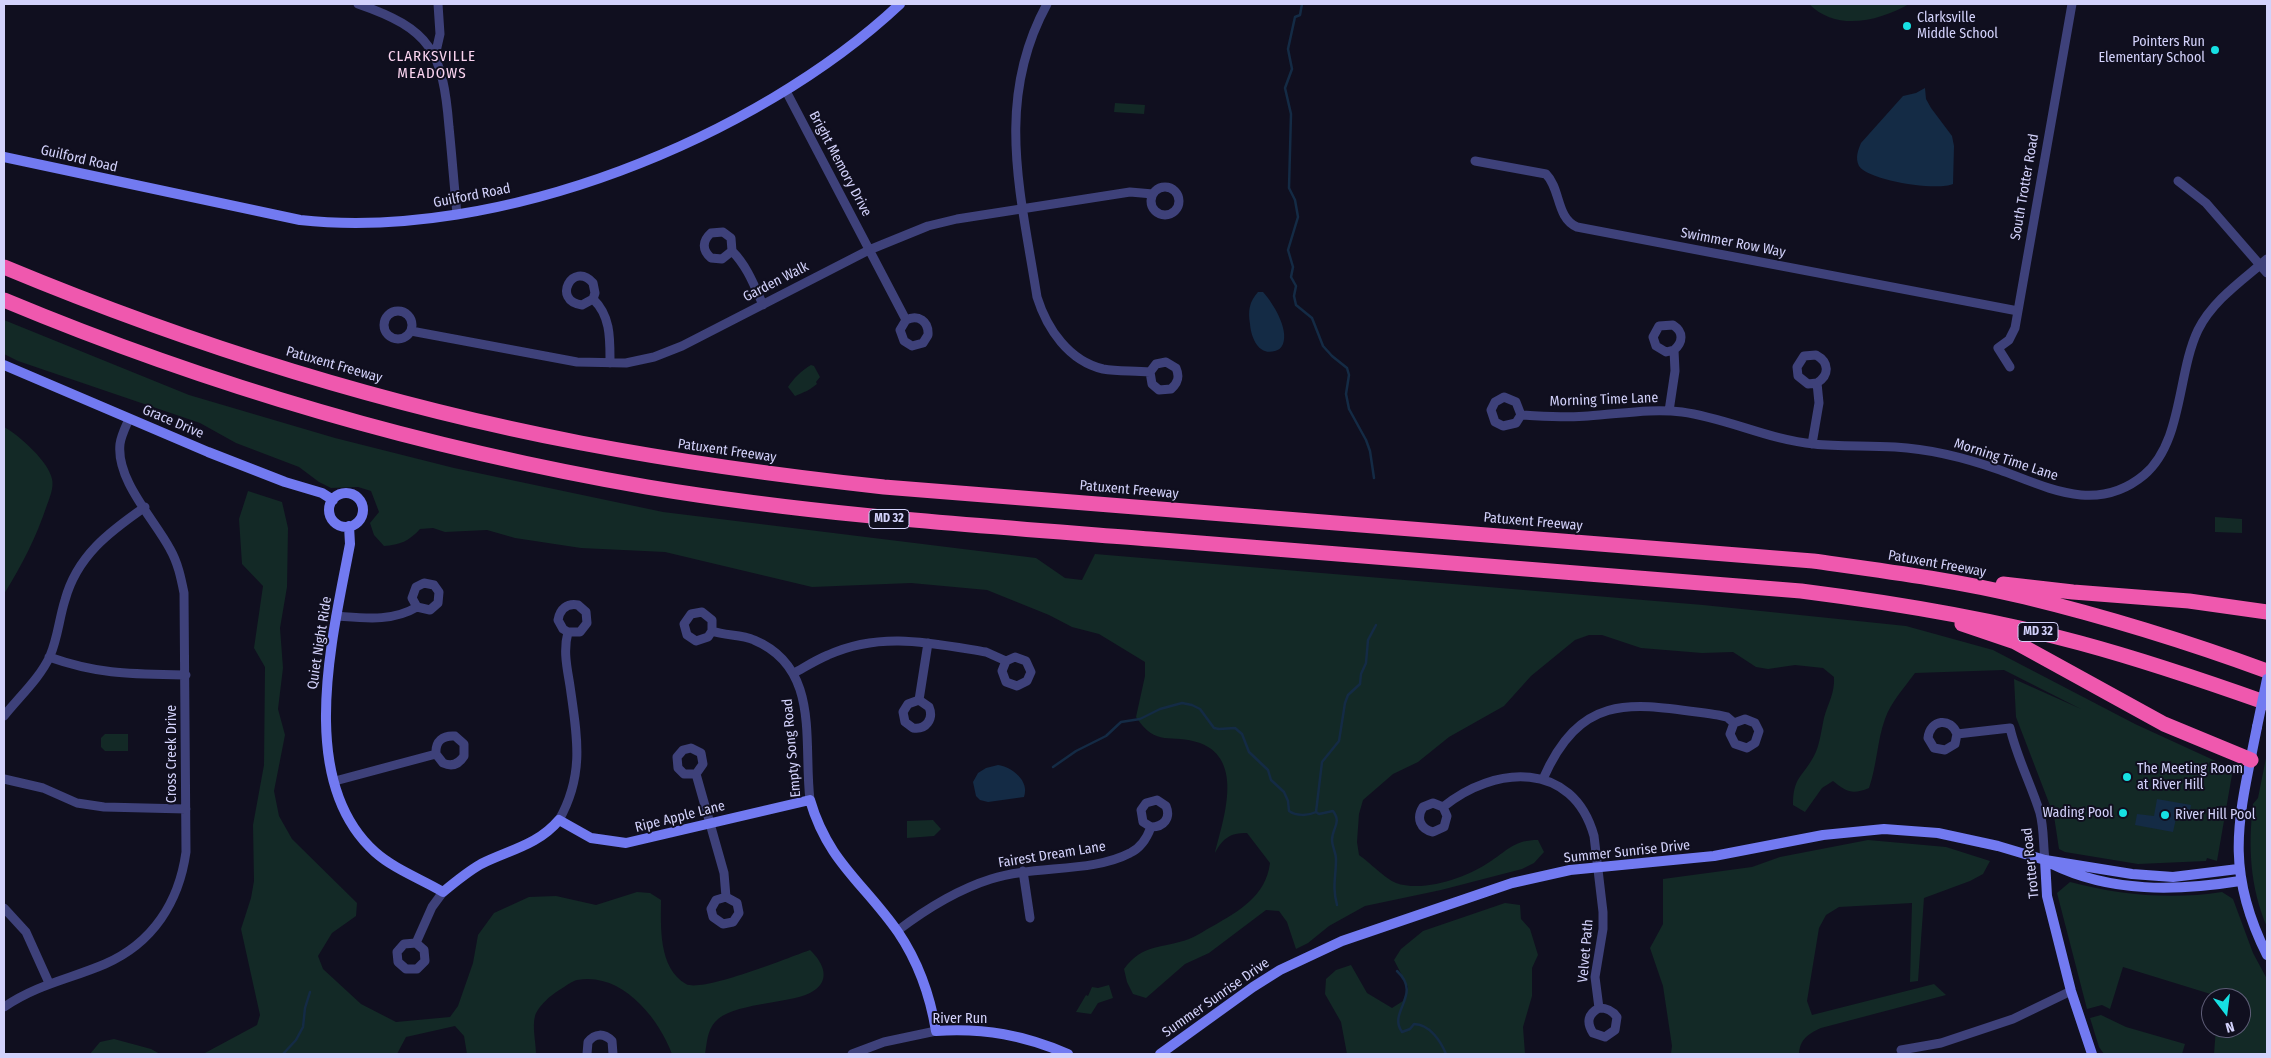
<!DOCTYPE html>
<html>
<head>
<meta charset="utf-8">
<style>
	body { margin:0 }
	#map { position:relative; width:2271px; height:1058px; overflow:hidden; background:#100f1f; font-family:"Fira Sans Condensed",sans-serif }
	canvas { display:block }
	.frame { position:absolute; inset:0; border:5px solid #d3d2fb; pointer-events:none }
	.north { position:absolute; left:2201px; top:988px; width:50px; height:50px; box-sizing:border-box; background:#100f1f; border:1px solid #5e5d77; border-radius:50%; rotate:165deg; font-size:14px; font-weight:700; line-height:20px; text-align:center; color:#d3d2fb }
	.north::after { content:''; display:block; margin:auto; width:18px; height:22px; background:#16e0e3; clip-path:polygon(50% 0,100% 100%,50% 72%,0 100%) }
</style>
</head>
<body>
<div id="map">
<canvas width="2271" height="1058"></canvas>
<div class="frame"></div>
<div class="north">N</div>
</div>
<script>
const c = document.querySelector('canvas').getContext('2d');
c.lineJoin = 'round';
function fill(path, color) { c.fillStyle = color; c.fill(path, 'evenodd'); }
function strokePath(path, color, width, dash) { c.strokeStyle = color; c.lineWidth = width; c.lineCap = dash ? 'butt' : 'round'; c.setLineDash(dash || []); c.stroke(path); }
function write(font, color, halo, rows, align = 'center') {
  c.font = font + ' "Fira Sans Condensed",sans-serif'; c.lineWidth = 4; c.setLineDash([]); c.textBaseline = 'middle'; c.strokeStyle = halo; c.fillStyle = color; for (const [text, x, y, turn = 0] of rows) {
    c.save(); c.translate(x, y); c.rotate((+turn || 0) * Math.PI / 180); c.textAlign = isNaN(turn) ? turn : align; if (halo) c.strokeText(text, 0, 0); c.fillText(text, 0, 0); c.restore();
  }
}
fill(new Path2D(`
	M1809,4H1909C1879,21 1837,32 1809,4Z
	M1115,103L1145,105L1144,114L1114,112Z
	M4,320L189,395L335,438L454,468L663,512L1036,558L1065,578L1082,580L1095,554L1703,605L1906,626L1993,650L2135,724L2233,769L2217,861L2207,858L2206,861L2138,864L2065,852L2059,849L2054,816L2016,717L2014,679L2081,709L2004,670L1915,673C1904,688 1891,702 1885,719C1877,741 1877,765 1869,788C1852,795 1847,792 1833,781L1822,788L1805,812L1793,805C1793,777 1802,778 1814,756C1820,745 1821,731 1824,718C1828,703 1835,693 1834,677L1823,668L1795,665L1768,669L1756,667L1733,652L1702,653L1641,648L1602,635H1589L1575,640L1531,676L1504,706L1449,737L1418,762L1393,774L1363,800L1359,814L1357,842L1359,855C1369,862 1386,879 1396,883C1424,893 1468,877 1491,861C1509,849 1515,840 1538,840L1544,852L1534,863L1522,869L1441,890L1365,906L1329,926L1308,943L1296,949L1287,922L1279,911L1266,910L1209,953L1185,964L1146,998L1133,994L1127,982L1124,969C1143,943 1162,949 1189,939C1197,936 1205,930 1213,926C1239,911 1266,896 1270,863L1247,833C1230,833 1223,838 1215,853C1223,820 1245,760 1200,743C1171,733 1156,748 1136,717L1145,676V662L1099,634L1072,627L1049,615L987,590L911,583L812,587L665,552L581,548L515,538L487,530L445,532L433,528L420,529C409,541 400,545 384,546L374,535L370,523L379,512L371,491L358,487L331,488L319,482L299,467L236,443L200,423L18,361L4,354Z
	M811,365L814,366L820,377L816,382L817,384C807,392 806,391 795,396L788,387C793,379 802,370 811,365Z
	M4,427C19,435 49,462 52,479C54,487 50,497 47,505C36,538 22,565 4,594Z
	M248,491L282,502L288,528L287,587L280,628L283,668L278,709L285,735L274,791L279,816L292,839L357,903L356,916L332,933L318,956L323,969L361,1004L396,1022L450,1017L458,1006L473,963L478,935L494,913L529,897L556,896L596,905L637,892L650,893L661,900C661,926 658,968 686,984C702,993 790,957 810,950C824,963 832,982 810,993C787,1004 731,1003 715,1022C707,1031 707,1043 705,1054H672C659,1018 621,971 577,980C572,981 566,986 561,989C552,994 538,1006 535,1016C532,1027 536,1043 536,1054H467L464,1036L455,1026L406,1037L397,1054H196L205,1053L257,1025L260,1015L241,929L251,898L254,881L253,825L264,765L265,667L254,648L263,586L242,564L239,519Z
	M2215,517L2242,519V533L2215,532Z
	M105,734H128V751H105L101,747V738Z
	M2267,753V927C2250,887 2248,847 2253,804L2258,798Z
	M933,820L941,829L934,836L907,838V821Z
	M1868,840L1946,847L1990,861L1983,874L1970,881L1924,898L1918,981L1910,982L1912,903L1839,907L1826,915L1819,928L1807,1001L1812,1015L1934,984L1946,995L1821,1028C1808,1034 1800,1039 1799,1054H1671L1672,1046L1663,986L1650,948L1663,924V879L1752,867L1780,857Z
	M2070,882C2119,895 2171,900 2222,892L2233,899L2253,953L2267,979V1054H2214L2216,1028H2241V998H2217V996L2123,967L2110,1009L2102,1005L2087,1009L2057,893Z
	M1505,903L1520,905L1521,919L1530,929L1538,955L1532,968V996L1523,1027L1525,1054H1347L1341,1022L1325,994L1326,979L1336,970L1351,965L1367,993L1392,1008L1403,1001L1408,987L1394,960L1401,949L1423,931Z
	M1109,985L1113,998L1098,1003L1091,1014L1076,1012L1086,995L1088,996L1092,987L1098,988Z
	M2101,1015L2126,1027L2185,1044L2182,1054H2104L2099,1047L2090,1018Z
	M114,1039L151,1049L160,1054H90L100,1042Z`), '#132926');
fill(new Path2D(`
	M1925,88L1926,99L1931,108L1952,136L1954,146L1953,184C1937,191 1869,181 1859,166C1855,158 1858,150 1861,143L1903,96L1916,93Z
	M1258,292H1263C1273,303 1289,329 1283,344C1281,348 1279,350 1275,351C1258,356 1251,337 1250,324C1248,311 1249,302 1258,292Z
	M998,765C1012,767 1030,781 1024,797L988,802L980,800L976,796L973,782L978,773L986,768Z
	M2157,799L2191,805L2189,816L2177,814L2173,832L2135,825L2137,814L2154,816Z`), '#142b45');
strokePath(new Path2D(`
	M1302,4L1300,15L1295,17L1288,49L1292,69L1285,88L1291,114L1289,188L1295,200L1298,217L1288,250L1293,267L1291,277L1296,286L1294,296L1296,305L1312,318L1323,346L1332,356L1347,368L1349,375L1346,394L1349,409L1366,440L1370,451L1374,478
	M1053,767L1076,751L1106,736L1121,722L1140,719L1160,709L1182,703L1192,705L1200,709L1214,728L1219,729L1235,728L1242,734L1249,752L1268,770L1271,780L1284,792L1288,801L1289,811C1296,816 1308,816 1316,812
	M1337,905C1332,886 1336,877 1336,859C1336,852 1332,847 1332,840C1332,828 1342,823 1333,811L1319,814L1316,812L1322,762L1339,741L1345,703L1348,695L1360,684L1361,674L1366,663L1368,640L1376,625
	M1397,971C1423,995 1387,1012 1402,1032L1410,1029L1414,1024C1430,1024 1441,1042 1446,1054
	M283,1054L296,1040L303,1027L305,1008L310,992`), '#142b45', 2.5);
strokePath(new Path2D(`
	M358,4C431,29 443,52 449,127C452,156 454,185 457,214
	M1047,4C994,101 1021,194 1037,297C1047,329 1069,361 1103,369C1119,372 1134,370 1150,372L1152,384L1159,390L1171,389C1178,383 1180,377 1176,368L1166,362L1156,364L1150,372
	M435,56L440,34L438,4
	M786,91L906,320C918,314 929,321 928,335L923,343L912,346L904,341L900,330L906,320
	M1475,161L1546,174C1561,189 1556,218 1577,227L2018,311
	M2178,181L2206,203L2267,273
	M1151 201a14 14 0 1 1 28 0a14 14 0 1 1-28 0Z
	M732,251L731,238L723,232L711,233C702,241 702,250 711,258L722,259L732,251C747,266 754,285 763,305
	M593,299L582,305C551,301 573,260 593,283L595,293L593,299C611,316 610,339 610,363
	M384 325a14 14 0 1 1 28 0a14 14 0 1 1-28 0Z
	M411,331L577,362L626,363L654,357L682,346L869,250L928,226L957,219L1130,192L1153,194
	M2010,367L1998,348L2009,340L2015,328L2072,4
	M1669,411L1675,371L1674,350C1683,342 1684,332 1673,325L1659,326L1653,337L1656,346L1666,352L1674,350
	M1521,415L1516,423L1503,426L1495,422L1491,410L1495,402L1504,397L1516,402L1521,415C1543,416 1566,418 1588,416C1620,414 1651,408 1682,412C1727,418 1769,440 1814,444C1840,447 1868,445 1895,447C1931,449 1966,458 2000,470C2049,488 2097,514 2144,475C2183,442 2177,374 2198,330C2213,300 2243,280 2267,259
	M1812,444L1819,403L1817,383C1830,375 1829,362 1816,355L1804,356L1797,367L1798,376L1808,384L1817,383
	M336,616C364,618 392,622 417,607L412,598L416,587L424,583L434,585L439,592L438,603L430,610L417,607
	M712,631V620L702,612L691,614L684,624L687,635L696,641L708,637L712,631C726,636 741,634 754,640C821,668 803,742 810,800
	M49,657C100,675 133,674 186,675
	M794,673C805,667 816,660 828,655C881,631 931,643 986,652L1006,661L1002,671L1006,682L1017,686L1027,681L1031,672L1026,661L1015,657L1006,661
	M919,700L929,707C934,719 926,730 913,728L905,722L903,712L908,704L919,700L928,643
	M4,716C19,697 40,678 50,656C58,637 59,619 65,600C77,556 109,532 145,507
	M1957,734L1955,744L1945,750L1934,748L1928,738C1930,719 1951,717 1957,734L2010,728C2017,758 2031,784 2040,813C2044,828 2043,844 2045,860
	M696,774L703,764L701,753L691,748L683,750L677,757L678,768L684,774H696L724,873L726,897L716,900L711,909L713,917L723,924L733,922L739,913L737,903L726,897
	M4,779L43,788L77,803L104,807L186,809
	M1543,779C1583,688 1636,704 1718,715L1727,717L1734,723L1730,734L1735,744L1747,748L1755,743L1759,731L1755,723L1745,719L1734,723
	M335,781L436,754C435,741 443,735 455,736L464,744V756C459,764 452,767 443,763L436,754
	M1443,807L1433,803L1423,807C1416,818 1420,829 1433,832L1444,827L1447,816L1443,807C1494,765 1573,760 1594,836L1603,912V929L1595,977L1599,1008C1588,1014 1586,1022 1593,1033L1605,1037L1615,1030L1617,1017C1612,1010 1607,1008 1599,1008
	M559,820C585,774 577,736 570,686C567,667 563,651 568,632L563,629L558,620C560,609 567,603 578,605L586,612L587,623L580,632H568
	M1023,871L1030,918
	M4,908L26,932L49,983
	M897,931C926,909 956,890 991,879C1034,865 1092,873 1130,853C1141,848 1147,838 1151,827C1164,827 1171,818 1166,806L1157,800L1146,803L1141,810L1143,822L1151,827
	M416,943L424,950L425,961L417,969H406L398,962L397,952L404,944L416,943L432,907L443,892
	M4,1007C38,984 70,979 105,964C153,943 179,902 186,852L184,593C181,578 178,563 170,549C154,519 116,480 120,444C121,436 126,426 129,419
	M1901,1050L1941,1043L2013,1019L2071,991
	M587,1054L588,1042C595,1033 604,1033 612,1041L613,1054
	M852,1054L884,1042L936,1031`), '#3e417a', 9);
strokePath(new Path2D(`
	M4,157L300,220C498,242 756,139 900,4
	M4,365L208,452L285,482L322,493L333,500
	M329 510a17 17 0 1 1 34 0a17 17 0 1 1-34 0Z
	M349,526L350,544C333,635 295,780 375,852C394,869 421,879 443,892C455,882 467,872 481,864C509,850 538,845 559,820L591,838L626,843L810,800C828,862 864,883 898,932C919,963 930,995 936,1031C986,1028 1023,1035 1068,1054
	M2257,727C2239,818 2223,867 2267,955
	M2045,860L2047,896L2071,991L2092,1054
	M2052,864C2111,893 2177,891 2240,881
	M1160,1054L1253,987L1280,970L1342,941L1512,883L1570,870L1714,856L1823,835L1884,829L1938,833L1998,846L2045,860L2132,874L2173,877L2238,869`), '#727af1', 10);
strokePath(new Path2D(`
	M4,267C189,344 383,405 581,443C681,462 782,476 884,487L1813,561C1884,571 1955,580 2025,597C2107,617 2188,642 2267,671
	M4,300C210,386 427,449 647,487C814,515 982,526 1150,539C1367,557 1584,574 1801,591C1895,603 1988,618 2080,643C2143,660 2205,681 2267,703
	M2003,584L2073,592L2189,601L2267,612
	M1962,624L2015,642L2164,724L2251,760`), '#ef58ae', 15);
strokePath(new Path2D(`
	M2257,727L2267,679`), '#727af1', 10);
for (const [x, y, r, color] of [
	[1907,26,5,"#16e0e3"],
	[2215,50,5,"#16e0e3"],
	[2127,777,5,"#16e0e3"],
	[2123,813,5,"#16e0e3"],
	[2165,815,5,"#16e0e3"]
]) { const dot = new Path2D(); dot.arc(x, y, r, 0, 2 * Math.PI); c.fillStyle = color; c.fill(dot); strokePath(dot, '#100f1f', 2); }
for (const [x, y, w] of [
	[889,519,40],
	[2038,632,40]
]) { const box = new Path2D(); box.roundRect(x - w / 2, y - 9.5, w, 19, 4); c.fillStyle = '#100f1f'; c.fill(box); strokePath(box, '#d3d2fb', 1); }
write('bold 12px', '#d3d2fb', null, [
	["MD 32",889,519],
	["MD 32",2038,632]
]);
write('14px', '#d3d2fb', '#100f1f', [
	["Clarksville",1917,18],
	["Middle School",1917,34],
	["Pointers Run",2205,42,"right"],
	["Elementary School",2205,58,"right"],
	["The Meeting Room",2137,769],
	["at River Hill",2137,785],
	["Wading Pool",2113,813,"right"],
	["River Hill Pool",2175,815]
], 'left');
write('14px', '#d3d2fb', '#100f1f', [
	["Guilford Road",79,159,13],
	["Bright Memory Drive",840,164,62],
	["South Trotter Road",2025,187,-80],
	["Guilford Road",472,196,-11],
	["Swimmer Row Way",1733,243,11],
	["Garden Walk",776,282,-27],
	["Patuxent Freeway",334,365,16],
	["Morning Time Lane",1604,400,-2],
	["Grace Drive",173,422,23],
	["Patuxent Freeway",727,451,8],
	["Morning Time Lane",2006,460,18],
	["Patuxent Freeway",1129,490,5],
	["Patuxent Freeway",1533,522,5],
	["Patuxent Freeway",1937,564,10],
	["Quiet Night Ride",320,643,-81],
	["Empty Song Road",792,748,-95],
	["Cross Creek Drive",172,754,-90],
	["Ripe Apple Lane",680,817,-14],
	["Summer Sunrise Drive",1627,852,-6],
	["Fairest Dream Lane",1052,855,-9],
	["Trotter Road",2031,863,-96],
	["Velvet Path",1586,951,-85],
	["Summer Sunrise Drive",1216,998,-35],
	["River Run",960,1019]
]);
c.letterSpacing = '1px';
write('15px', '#fbd4f0', '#100f1f', [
	["CLARKSVILLE",432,57],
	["MEADOWS",432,74]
]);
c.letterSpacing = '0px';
</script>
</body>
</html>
